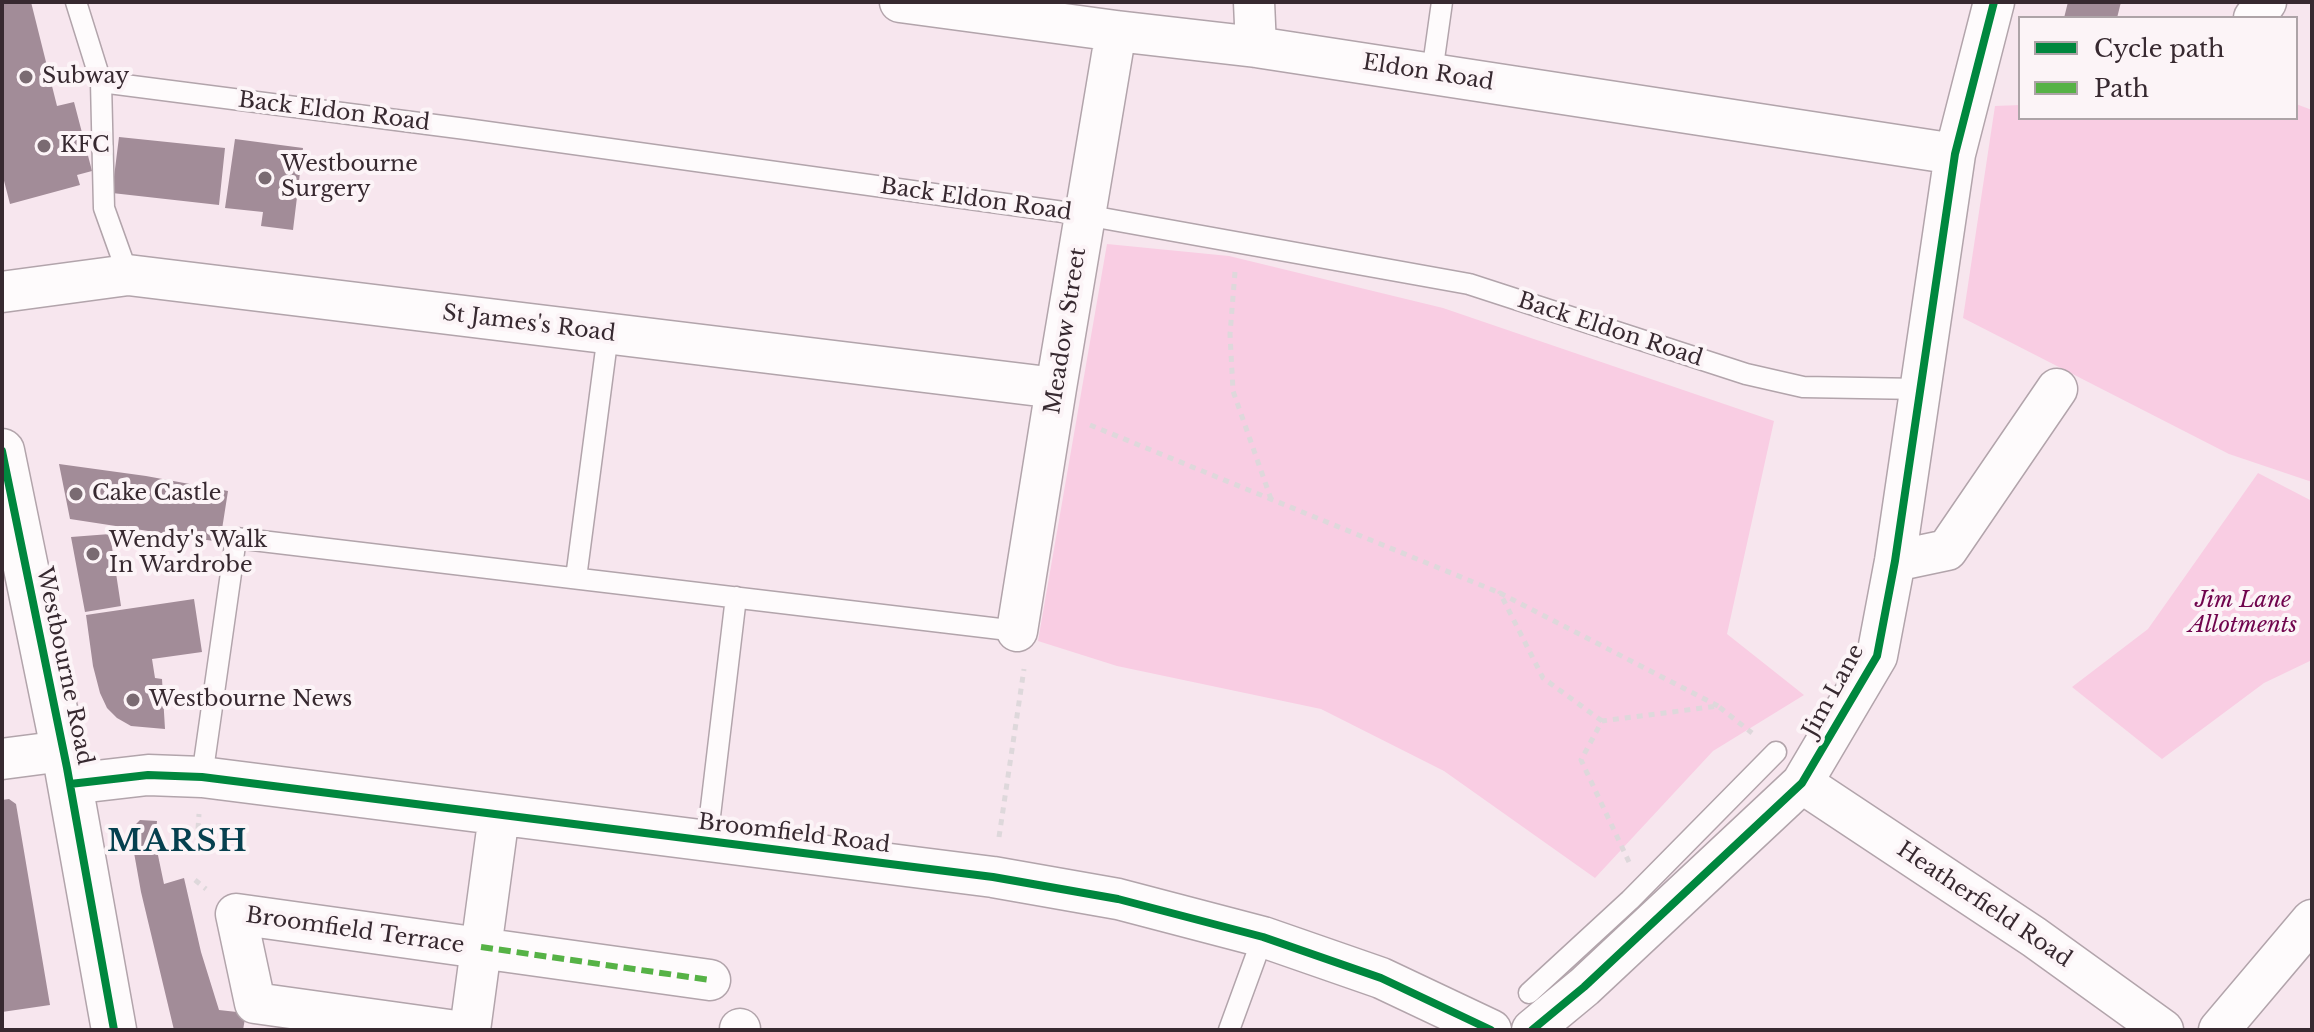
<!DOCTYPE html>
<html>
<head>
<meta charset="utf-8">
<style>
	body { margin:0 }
	#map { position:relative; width:2314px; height:1032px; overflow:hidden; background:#f7e6ee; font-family:"Libre Baskerville",serif }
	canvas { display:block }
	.frame { position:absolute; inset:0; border:4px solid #372930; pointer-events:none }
	.legend { position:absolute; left:2018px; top:16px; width:280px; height:104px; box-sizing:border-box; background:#fcf4f7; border:2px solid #ada3a7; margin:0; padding:10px 14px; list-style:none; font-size:24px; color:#372930 }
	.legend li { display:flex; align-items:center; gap:16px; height:40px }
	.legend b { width:40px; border:2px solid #ada3a7 }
</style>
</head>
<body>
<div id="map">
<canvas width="2314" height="1032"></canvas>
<div class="frame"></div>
<ul class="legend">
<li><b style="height:10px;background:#00873e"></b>Cycle path</li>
<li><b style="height:10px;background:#56b246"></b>Path</li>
</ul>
</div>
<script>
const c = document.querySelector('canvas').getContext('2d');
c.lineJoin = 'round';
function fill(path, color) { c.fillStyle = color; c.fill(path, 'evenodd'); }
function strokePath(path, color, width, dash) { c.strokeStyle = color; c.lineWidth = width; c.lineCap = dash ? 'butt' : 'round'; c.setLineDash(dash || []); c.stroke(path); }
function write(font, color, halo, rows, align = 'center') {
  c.font = font + ' "Libre Baskerville",serif'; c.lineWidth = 8; c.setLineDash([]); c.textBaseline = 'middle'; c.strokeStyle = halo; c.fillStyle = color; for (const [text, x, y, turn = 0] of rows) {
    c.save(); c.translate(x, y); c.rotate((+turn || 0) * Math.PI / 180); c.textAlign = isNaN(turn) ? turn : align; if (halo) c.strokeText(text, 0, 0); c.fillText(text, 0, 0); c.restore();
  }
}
fill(new Path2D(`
	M2296,104L2312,110V482L2229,454L1963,318L1995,106L2020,105V118H2296Z
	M1107,244L1229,256L1443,308L1774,421L1727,634L1804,695L1713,751L1595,878L1444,771L1321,709L1117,666L1038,641Z
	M2258,473L2312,501V660L2264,683L2162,759L2072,687L2148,629Z`), '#f9cde3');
fill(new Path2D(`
	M2,2H31L57,106L74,102L92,171L77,175L80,185L10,204L2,173Z
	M2068,2H2121L2117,18H2064Z
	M119,137L225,148L219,205L112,193Z
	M235,139L303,148L293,230L261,226L263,212L225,208Z
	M59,464L146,476L228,491L220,542L70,519Z
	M110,534L121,606L85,612L71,537Z
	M194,599L202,652L152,659L155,678L162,679L165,729L131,726L117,718L107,708L100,693L93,666L86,615Z
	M9,799L16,804L50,1005L2,1012V800Z
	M140,820L157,821L155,841L164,884L184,878L201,952L219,1010L246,1013L243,1030H174L141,892L133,847L132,834L135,825Z`), '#a28c98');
const service = new Path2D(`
	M76,2L101,82L466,129L1085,215L1469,284L1746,374L1803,387L1920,389
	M1432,73L1442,2
	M101,82L104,208L128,275
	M576,578L608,334
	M202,777L236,538L1017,631
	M707,841L736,597
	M1529,993L1630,900L1776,752
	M1229,1030L1263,937`);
const minor = new Path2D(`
	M900,2L1116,31L1256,47L1955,154
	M1254,2L1256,47
	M2254,18L2266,2
	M2,292L128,275L1056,388
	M1895,561L1947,550L2057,389
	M1017,631L1056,388L1116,31
	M2,759L63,751
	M1802,783L2034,937L2163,1030
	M70,784L148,775L202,777L993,877L1118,899L1263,937L1381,978L1491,1030
	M449,1030L255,1003L236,914L710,980
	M470,1030L499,815
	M740,1030V1029
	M1532,1030L1584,987L1802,783L1877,656L1895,561L1955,154L1994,2
	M2219,1030L2312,920`);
const trunk = new Path2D(`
	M2,451L67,768L114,1030`);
strokePath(service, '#b2a4ab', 23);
strokePath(minor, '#b2a4ab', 43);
strokePath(trunk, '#b2a4ab', 47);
strokePath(new Path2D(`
	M1235,272L1230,334L1233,391L1271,499
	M1090,425L1500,593
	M1602,721L1543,678L1500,593L1718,706
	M198,829L199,814
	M999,837L1024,669
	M1629,862L1581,760L1602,721L1718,706L1752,733
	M195,880L206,889`), '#ded8db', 5, [6, 6]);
strokePath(service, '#fefbfc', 20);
strokePath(minor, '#fefbfc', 40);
strokePath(trunk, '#fefbfc', 44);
strokePath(new Path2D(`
	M481,947L710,980`), '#56b246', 6, [12, 6]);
strokePath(new Path2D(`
	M2,451L67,768L114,1030
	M70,784L148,775L202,777L993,877L1118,899L1263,937L1381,978L1491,1030
	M1532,1030L1584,987L1802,783L1877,656L1895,561L1955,154L1994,2`), '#00873e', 8);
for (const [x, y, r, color] of [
	[26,77,8,"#7a6b72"],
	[44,146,8,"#7a6b72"],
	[265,178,8,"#7a6b72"],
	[76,494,8,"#7a6b72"],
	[93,554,8,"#7a6b72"],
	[133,700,8,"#7a6b72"]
]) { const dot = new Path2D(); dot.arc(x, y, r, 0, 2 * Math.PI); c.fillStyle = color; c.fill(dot); strokePath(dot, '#fcf4f7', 3); }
write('22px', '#372930', '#fcf4f7', [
	["Eldon Road",1428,73,9],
	["Back Eldon Road",334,112,7],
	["Back Eldon Road",976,200,8],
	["St James's Road",529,324,7],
	["Back Eldon Road",1610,330,18],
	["Meadow Street",1066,331,-81],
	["Westbourne Road",64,666,78],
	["Jim Lane",1834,691,-61],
	["Broomfield Road",794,834,7],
	["Heatherfield Road",1984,905,34],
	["Broomfield Terrace",355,931,8]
]);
write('22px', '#372930', '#fcf4f7', [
	["Subway",42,77],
	["KFC",60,146],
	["Westbourne",281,165],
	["Surgery",281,190],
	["Cake Castle",92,494],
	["Wendy's Walk",109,541],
	["In Wardrobe",109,566],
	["Westbourne News",149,700]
], 'left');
write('italic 22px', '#70054d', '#fcf4f7', [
	["Jim Lane",2243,601],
	["Allotments",2243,626]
]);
c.letterSpacing = '2px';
write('bold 30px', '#06404f', '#fcf4f7', [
	["MARSH",178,843]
]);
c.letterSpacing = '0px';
</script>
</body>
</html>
